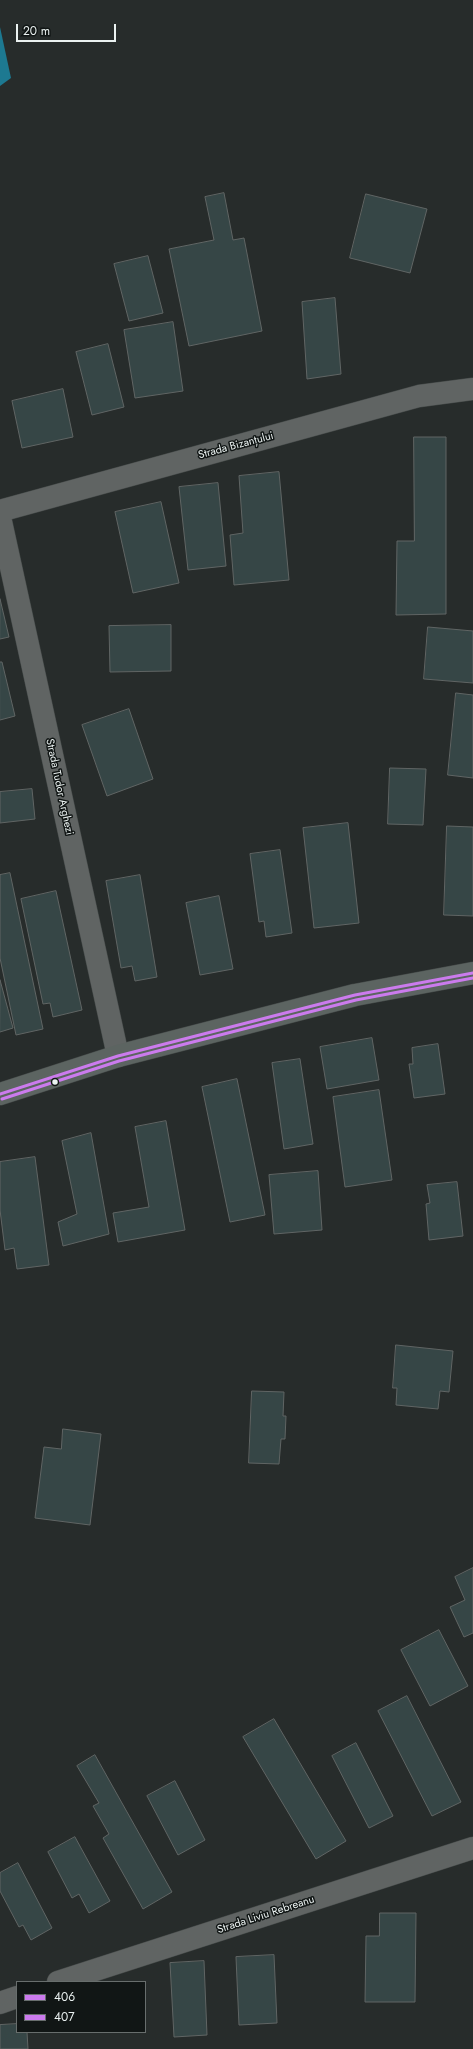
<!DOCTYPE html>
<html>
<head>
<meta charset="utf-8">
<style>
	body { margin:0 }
	#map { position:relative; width:473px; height:2049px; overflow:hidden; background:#272c2b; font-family:Jost,sans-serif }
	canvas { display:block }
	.legend { position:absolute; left:16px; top:1981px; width:130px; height:52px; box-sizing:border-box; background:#111615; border:1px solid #686e6d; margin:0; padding:5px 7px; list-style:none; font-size:12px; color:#ebf2f1 }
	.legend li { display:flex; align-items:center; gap:8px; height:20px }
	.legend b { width:20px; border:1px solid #686e6d }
	.scale { position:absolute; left:16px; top:24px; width:100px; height:18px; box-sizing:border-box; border:2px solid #ebf2f1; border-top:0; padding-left:5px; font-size:12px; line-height:14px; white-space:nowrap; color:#ebf2f1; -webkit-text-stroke:3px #111615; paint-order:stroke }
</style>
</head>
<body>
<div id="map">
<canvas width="473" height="2049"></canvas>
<ul class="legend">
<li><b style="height:5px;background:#cb7bed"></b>406</li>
<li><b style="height:5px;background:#cb7bed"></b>407</li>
</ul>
<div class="scale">20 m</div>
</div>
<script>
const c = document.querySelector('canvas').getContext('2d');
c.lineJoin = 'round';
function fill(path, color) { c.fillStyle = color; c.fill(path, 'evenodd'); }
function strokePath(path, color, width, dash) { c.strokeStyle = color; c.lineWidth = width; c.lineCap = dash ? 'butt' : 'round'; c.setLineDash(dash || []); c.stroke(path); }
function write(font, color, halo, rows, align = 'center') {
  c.font = font + ' Jost,sans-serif'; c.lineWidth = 3; c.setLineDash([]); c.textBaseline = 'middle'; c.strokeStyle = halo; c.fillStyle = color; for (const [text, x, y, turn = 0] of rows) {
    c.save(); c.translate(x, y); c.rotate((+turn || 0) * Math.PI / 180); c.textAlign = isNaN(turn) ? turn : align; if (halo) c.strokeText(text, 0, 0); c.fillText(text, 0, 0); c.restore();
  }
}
fill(new Path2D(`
	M0,27L11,78L0,86Z`), '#1d7991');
const building = new Path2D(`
	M224,193L233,240L244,238L262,331L189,346L169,249L214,240L205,197Z
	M366,194L427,209L410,273L350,258Z
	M148,256L163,313L129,321L114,264Z
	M335,298L341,374L307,379L302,302Z
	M173,322L183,391L135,398L124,330Z
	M108,344L124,407L92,415L76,352Z
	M63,389L73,437L22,448L12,401Z
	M414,437H446V614L396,615L397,541H414Z
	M279,472L289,580L234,585L230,535L243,533L239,476Z
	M218,483L226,566L188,570L179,487Z
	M161,502L179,583L133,593L115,512Z
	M0,599L9,637L0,639Z
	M171,625V671L110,672L109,626Z
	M428,627L473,631V683L424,679Z
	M0,662H2L15,716L0,720Z
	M456,693L473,695V778L448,775Z
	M129,709L153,779L107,796L82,725Z
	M390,768L426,769L423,825L388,824Z
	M32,789L35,819L0,823V792Z
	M348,823L359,923L314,928L303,828Z
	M447,826L473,827V916L444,915Z
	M280,850L292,933L266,937L264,921L259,922L250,854Z
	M10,873L43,1029L16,1035L0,958V875Z
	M140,875L157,977L135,981L132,966L121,968L106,881Z
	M56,891L82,1010L53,1017L50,1003L43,1004L21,899Z
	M219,896L233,969L200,975L186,903Z
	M0,980L13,1028L0,1032Z
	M372,1038L379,1080L327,1089L320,1047Z
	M438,1044L445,1094L414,1098L409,1064H413L412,1048Z
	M300,1059L313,1144L284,1149L272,1063Z
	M237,1079L265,1215L230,1222L202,1087Z
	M379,1090L392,1180L345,1187L333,1097Z
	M166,1121L185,1230L118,1242L113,1213L149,1207L135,1127Z
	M91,1133L109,1234L63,1246L58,1222L77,1214L62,1141Z
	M35,1157L49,1265L17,1269L14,1248L5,1250L0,1210V1162Z
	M318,1171L322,1230L274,1234L269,1175Z
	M457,1182L463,1236L429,1240L426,1204L430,1203L427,1185Z
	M396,1345L453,1351L449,1392L440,1391L438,1409L396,1405L397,1388H393Z
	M252,1391L284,1392L283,1416H286L285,1439H281L279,1464L249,1463Z
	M63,1429L101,1434L90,1525L35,1518L44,1447L61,1449Z
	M473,1568V1633L464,1637L450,1607L465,1600L455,1577Z
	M439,1630L468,1686L430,1706L401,1650Z
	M407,1696L461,1802L432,1816L378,1711Z
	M274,1719L346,1841L316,1859L243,1737Z
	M356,1743L393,1816L369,1828L332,1756Z
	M95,1755L172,1892L143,1909L103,1838L109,1834L93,1806L99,1803L77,1766Z
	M175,1781L205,1840L178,1855L147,1796Z
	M75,1837L110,1901L89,1913L79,1894L72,1898L48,1852Z
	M18,1863L52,1928L31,1940L23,1925L19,1927L0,1891V1873Z
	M380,1913H416L415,2002H365L366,1936H379Z
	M274,1955L277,2023L239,2025L236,1957Z
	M204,1961L207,2035L174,2037L170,1963Z
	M17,2024V2032H27L28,2049H0V2025Z`);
fill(building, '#364646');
strokePath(building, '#606564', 1);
const minor = new Path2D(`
	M0,511L419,396L473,389
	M0,517L118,1056
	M58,1982L473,1848
	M0,2003L17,1997`);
const major = new Path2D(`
	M0,1094L118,1056L355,995L473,973`);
strokePath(minor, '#444948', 23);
strokePath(major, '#444948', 23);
strokePath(minor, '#606463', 22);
strokePath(major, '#5c6461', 22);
strokePath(new Path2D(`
	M0,1094L118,1056L355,995L473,973`), '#cb7bed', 3);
strokePath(new Path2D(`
	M2,1099L119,1061L356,1000L473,978`), '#cb7bed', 3);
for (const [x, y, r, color] of [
	[55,1082,3.5,"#ebf2f1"]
]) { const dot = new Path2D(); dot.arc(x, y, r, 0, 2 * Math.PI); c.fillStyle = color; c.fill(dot); strokePath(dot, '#111615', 1.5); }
write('11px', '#ebf2f1', '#111615', [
	["Strada Bizanțului",236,446,-15],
	["Strada Tudor Arghezi",59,787,78],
	["Strada Liviu Rebreanu",266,1915,-18]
]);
</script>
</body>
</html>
